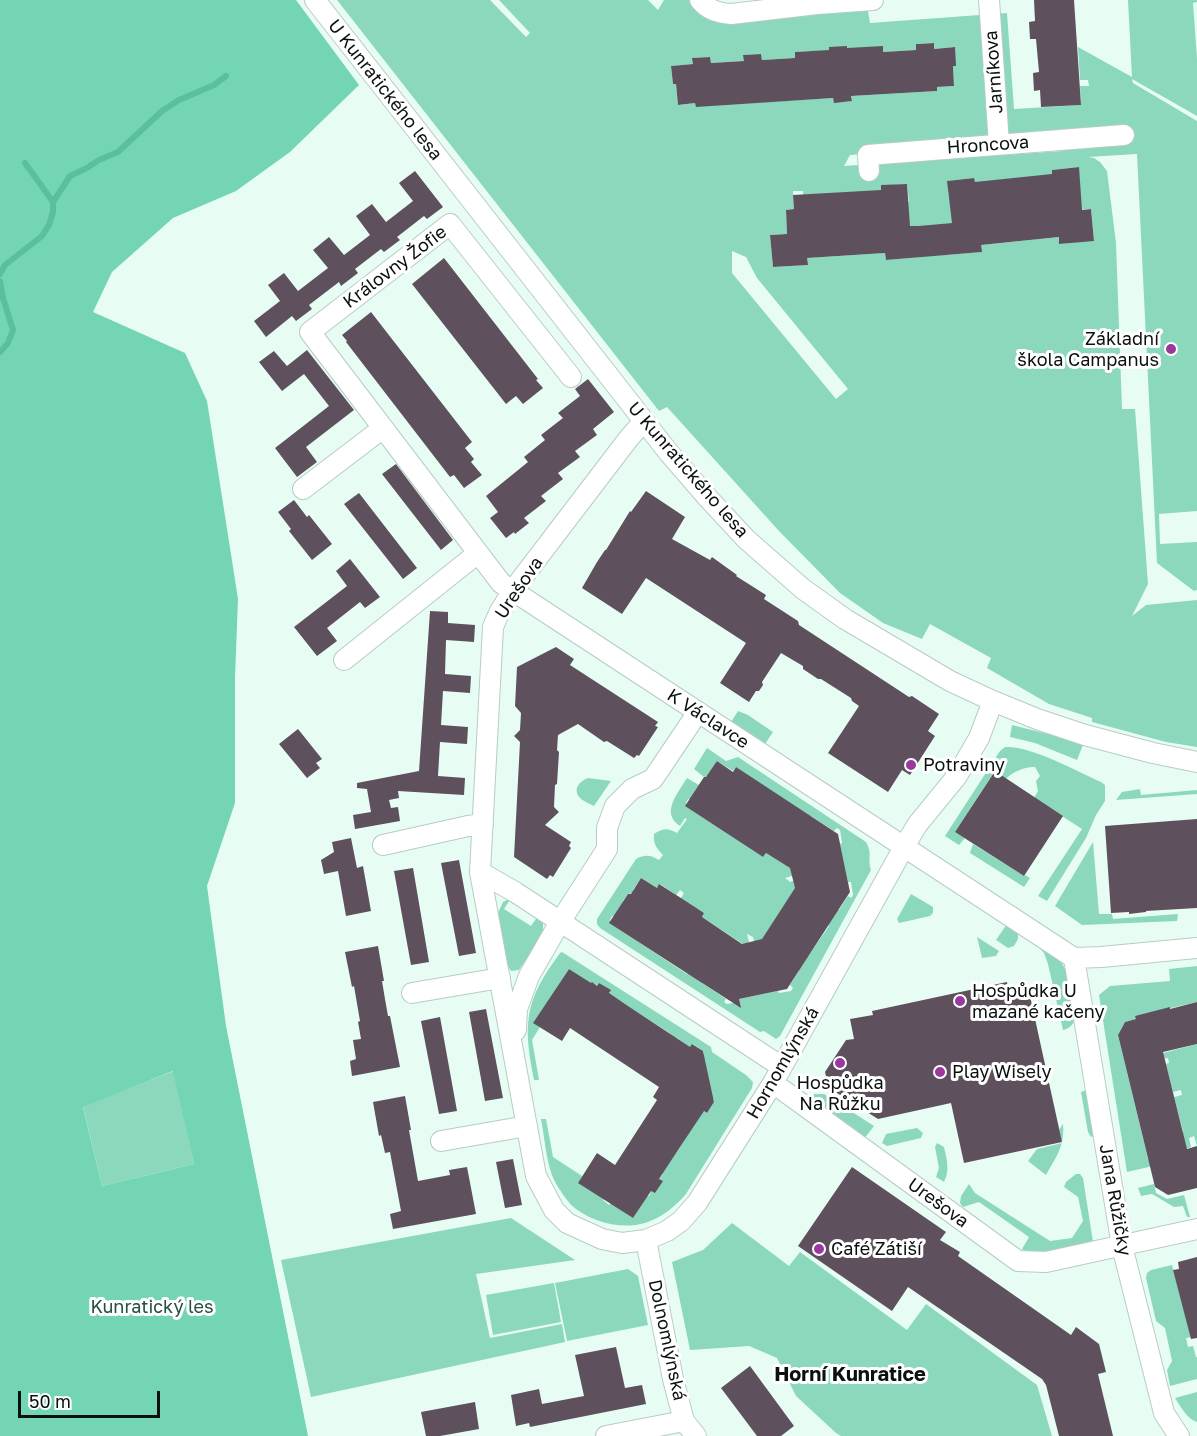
<!DOCTYPE html>
<html>
<head>
<meta charset="utf-8">
<style>
	body { margin:0 }
	#map { position:relative; width:1197px; height:1436px; overflow:hidden; background:#e7fdf4; font-family:"Golos Text",sans-serif }
	canvas { display:block }
	.scale { position:absolute; left:18px; top:1391px; width:142px; height:27px; box-sizing:border-box; border:3px solid #0a110e; border-top:0; padding-left:8px; font-size:18px; line-height:21px; white-space:nowrap; color:#0a110e; -webkit-text-stroke:4px #fff; paint-order:stroke }
</style>
</head>
<body>
<div id="map">
<canvas width="1197" height="1436"></canvas>
<div class="scale">50 m</div>
</div>
<script>
const c = document.querySelector('canvas').getContext('2d');
c.lineJoin = 'round';
function fill(path, color) { c.fillStyle = color; c.fill(path, 'evenodd'); }
function strokePath(path, color, width, dash) { c.strokeStyle = color; c.lineWidth = width; c.lineCap = dash ? 'butt' : 'round'; c.setLineDash(dash || []); c.stroke(path); }
function write(font, color, halo, rows, align = 'center') {
  c.font = font + ' "Golos Text",sans-serif'; c.lineWidth = 6; c.setLineDash([]); c.textBaseline = 'middle'; c.strokeStyle = halo; c.fillStyle = color; for (const [text, x, y, turn = 0] of rows) {
    c.save(); c.translate(x, y); c.rotate((+turn || 0) * Math.PI / 180); c.textAlign = isNaN(turn) ? turn : align; if (halo) c.strokeText(text, 0, 0); c.fillText(text, 0, 0); c.restore();
  }
}
fill(new Path2D(`
	M337,0H490L526,37L530,33L499,0H648L658,10L664,0H694L704,10L866,0L870,23L1007,13L1014,109L1081,105L1080,86H1089L1088,80H1080L1078,47L1132,77L1128,0H1197V2L1193,3L1197,58V116L1132,79L1133,83L1197,121V511L1159,514L1160,544L1197,542V590L1194,591L1157,563L1137,154L1088,157L1094,158L1100,162L1107,171L1116,243L1122,409H1135L1148,584L1132,616L1146,605L1197,600V747L1166,742L1092,722V718L1049,704L987,668L991,658L930,624L922,639L883,623L840,593L779,531L667,407L659,411ZM929,43H934V49L954,47L953,66L954,86L937,87V91L851,96L852,101L834,102L833,98L696,106L695,103L678,105L676,84H673L671,66L693,64V58L710,57L711,63L744,61V55L761,54L762,60L795,58V52L812,51L830,56L847,46L848,54L883,47V52L916,50V44ZM1068,138L1062,151L844,166L850,155ZM1078,167L1074,210L1091,209L1094,240L1059,244V237L981,245V252L947,255L944,224L960,222L949,199L948,181L974,178L978,220L1056,212L1052,170ZM907,184L909,202L900,203L902,227L919,226L920,257L886,260L885,253L807,258V265L773,267L770,235L787,234L786,210L794,209L793,191H803L805,233L883,228L881,186ZM732,251L746,257L757,278L848,389L836,399L732,273Z
	M738,711L748,715L773,732L765,744L731,722Z
	M1012,725L1048,734L1083,745L1077,760L1035,743L1010,737Z
	M1005,747C1029,745 1077,771 1101,782L1105,785V801L1096,815L1086,838L1047,901L1038,896L1082,829L1034,798L1038,791L1036,781L1040,776L1035,767C1027,766 1011,772 1006,779L994,772L955,832L965,838L959,845L945,836L1000,751Z
	M707,748L726,761L738,757L866,842C873,855 867,858 871,870L780,1036L776,1039L764,1031L760,1032L600,928L597,924V919L636,859C645,854 651,855 659,860L663,855C657,849 653,844 654,834C664,828 667,828 677,833L687,819L685,818L680,826C660,813 678,793 687,778L699,785L691,800L688,799L686,803L687,807L763,857L766,853L795,871L792,876L785,878L789,881V882L793,881L798,884L759,944L754,941L753,937L747,934L749,942L746,946L702,917L704,913L689,903L679,901L684,893L680,890L674,898L673,897L675,894L660,884L657,888L641,878L633,890V893L628,894L623,901L624,906L615,917L612,916L610,920L611,924L687,974L690,969L704,979L702,983L726,999L724,1002L727,1004L739,1002V999L778,991L779,993L791,991L793,988L790,985L799,971L795,968L809,955L829,926L825,922L834,908L839,910L848,896L851,898L853,895L851,882H848L840,844L842,843L840,830L837,828L834,831L811,816L807,820L736,767L733,771L717,761L709,776L704,777L694,769Z
	M588,778L611,781L594,806C590,804 583,801 580,798C572,789 580,781 588,778Z
	M1140,789L1141,795L1197,790V794L1116,800L1122,792Z
	M1093,842L1099,914H1112L1113,919L1178,914L1177,921L1082,925L1055,906Z
	M973,844L1024,876L1025,875L1030,878L1024,887L970,853Z
	M911,894L933,907V913L930,916L899,923L897,919Z
	M511,898L504,909L531,926L538,916L543,923V934L519,970L511,971L506,963L497,915L503,902Z
	M1007,924L1018,932V939L1014,946L1008,948L996,940Z
	M977,937L999,951L996,956L982,958Z
	M1036,944C1044,949 1054,954 1060,961C1068,968 1076,1006 1075,1017C1074,1025 1070,1028 1063,1030L1048,964L1044,953Z
	M562,952L711,1047L712,1052L746,1075L753,1082L752,1088L686,1194C675,1207 661,1218 645,1223C621,1230 590,1222 571,1205C566,1199 559,1189 555,1182C546,1164 545,1139 541,1119H546L553,1157L582,1176L579,1183L604,1198L603,1200L609,1205L611,1203L633,1218L647,1195L649,1196L651,1191L662,1181L659,1179L663,1174L661,1173L680,1147L702,1110L707,1113L714,1102V1099H712L702,1054H704L703,1051L693,1044L690,1048L677,1038L676,1039L668,1032L609,994L610,990L599,983L597,986L592,983L591,984L569,969L534,1022L540,1027L532,1040L539,1080H534C529,1053 523,1025 534,997C540,981 550,967 560,953Z
	M1197,966V1002L1136,1016V1019L1125,1022L1118,1035L1148,1159L1153,1166L1127,1172L1099,995L1110,986L1170,981L1169,969Z
	M1197,1044V1146L1194,1136L1189,1138L1191,1147L1182,1150L1183,1131L1174,1097L1182,1095L1181,1090L1173,1092L1166,1065H1161L1169,1063L1168,1058L1160,1059L1163,1053Z
	M174,1071L194,1164L102,1186L83,1106Z
	M1091,1088L1097,1135L1091,1137L1088,1132L1081,1092Z
	M814,1094H824L874,1126L864,1139L809,1101Z
	M1063,1124C1065,1146 1056,1157 1046,1175L1028,1161L1037,1149L1062,1143L1059,1130Z
	M917,1128L923,1133L921,1138L887,1146L882,1143L886,1134Z
	M937,1143L944,1147C947,1160 950,1170 944,1182L936,1177L939,1168L935,1147Z
	M1076,1174H1080L1083,1178L1094,1248L1033,1256L1022,1249L1029,1237L979,1202L963,1207L960,1203L961,1196L969,1184L975,1193L1050,1241L1072,1238L1083,1221L1078,1197L1064,1187L1066,1182Z
	M1154,1184L1156,1193L1167,1199L1184,1195L1190,1217H1187L1183,1206L1174,1207L1152,1194L1141,1196L1138,1188Z
	M511,1218L575,1260L476,1274L490,1338L562,1324L565,1342L311,1397L281,1260Z
	M732,1223L789,1266L800,1252L907,1330L926,1304L1037,1385L1052,1436H841L836,1433L796,1396L777,1358L749,1346L690,1350L672,1262L703,1250Z
	M1172,1265L1191,1337L1186,1338L1188,1347L1193,1346L1196,1357H1197V1379L1170,1386L1167,1370L1172,1361L1165,1328L1156,1321L1146,1278L1147,1273L1151,1270Z
	M628,1269L638,1276L648,1325L567,1341L555,1283Z
	M554,1283L561,1322L493,1335L486,1295Z
	M1197,1392V1422C1187,1419 1181,1407 1175,1398Z`), '#8bd8bd');
fill(new Path2D(`
	M0,0H296L359,85L290,152L236,191L173,218L112,272L93,312L185,353L207,401L238,599L235,677V803L207,886L226,1026L308,1436H0ZM173,1071L194,1164L102,1186L83,1107Z`), '#73d5b4');
strokePath(new Path2D(`
	M25,163L53,202
	M0,274L5,265L42,236L49,225L53,212V202L70,176L85,169L99,160L118,152L162,111L179,100L214,85L226,76
	M0,281L3,298L13,330L8,343L0,352`), '#5bbe9e', 6);
fill(new Path2D(`
	M1034,0H1074L1081,105L1041,107L1040,90L1034,91L1033,73L1039,72L1036,39H1030L1029,22L1035,21Z
	M934,43V49L955,47L956,66H953L954,86L937,87V91L851,96L852,101L834,103L833,98L696,107L695,103L678,105L676,84H673L671,66L693,64L692,58L710,57L711,63L744,61L743,55L761,54L762,60L795,58V52L829,50V47L847,46V48L883,46V52L916,50V44Z
	M1079,167L1082,210L1091,209L1094,241L1059,244V237L981,245L982,252L886,260L885,253L807,258L808,265L773,267L770,235L787,234L786,210L794,209L793,195L881,190V185L907,184L910,226H919L952,223L947,181L974,178L975,182L1052,174V170Z
	M415,171L443,207L427,219L424,216L397,237L400,240L384,252L381,249L355,269L358,273L341,286L339,282L309,305L312,309L296,321L292,316L266,337L254,321L280,301L268,285L284,273L298,291L328,268L313,250L329,237L344,255L370,235L356,216L372,204L386,222L413,201L399,183Z
	M444,258L538,379L536,380L543,388L523,404L516,396L506,404L412,284Z
	M371,312L472,442L465,448L474,459L471,462L482,475L464,488L454,475L450,477L346,342L347,341L342,335Z
	M307,350L354,410L306,447L317,462L297,477L275,448L329,406L304,374L282,391L259,362L274,351L287,366Z
	M588,379L614,412L593,429L597,435L575,451L580,457L558,473L563,479L541,496L546,501L524,518L529,523L515,534L514,532L506,538L490,518L498,512L486,496L528,462L524,457L545,440L541,435L563,418L558,413L580,396L575,389Z
	M396,464L453,540L441,550L382,474Z
	M646,491L685,517L672,539L710,560L712,557L737,575L736,576L766,595L764,599L798,621L799,625L909,697L912,696L939,714L928,731L935,736L910,775L902,770L888,792L828,753L859,706L852,701L851,698L821,679H818L803,669V666L781,653L762,682L763,685L759,691H756L749,702L720,683L746,643L646,578L622,614L582,588L597,562L605,550H606L630,511L631,512Z
	M359,493L417,568L403,579L344,504Z
	M294,500L307,517L309,515L332,544L312,560L289,531L291,529L278,512Z
	M350,559L380,597L365,608L360,602L327,628L337,641L317,656L294,627L347,586L336,571Z
	M430,611L448,612V623L475,625L474,642L446,640L445,674L471,676L470,693L443,691L441,725L468,727L467,744L440,742L438,776L465,778L464,795L398,791L399,798L389,800L391,808L398,807L400,821L355,829L353,815L371,812L367,789L357,788V783L419,771Z
	M556,647L574,659L570,665L658,722L655,726L658,727L639,756L637,755L634,758L607,741L604,742L578,724L558,735L557,750L559,752L557,784L555,785L554,807L559,812L545,825L571,842L569,846L571,848L553,877L550,875L547,879L514,857L520,742L514,736L520,730L521,713L515,706L517,667Z
	M298,729L322,759L316,763L320,768L307,778L279,744Z
	M717,761L733,772L736,767L838,834L850,892L787,989L739,999L741,1008L609,923L628,894H631L641,878L657,888L659,884L695,907L704,913L702,917L742,944L762,939L795,888L790,868L766,853L763,857L685,806L704,777H706Z
	M995,771L1063,816L1024,876L955,832Z
	M1197,819V908L1146,911V912L1129,914V912L1111,913L1105,826Z
	M351,838L357,868L363,866L371,911L346,916L338,871L324,874L321,860L334,852L332,842Z
	M459,860L476,953L459,956L441,863Z
	M413,868L429,962L411,965L394,871Z
	M378,946L384,981H382L385,999L388,1016H390L400,1067L352,1076L350,1061L356,1059L353,1040L361,1039L358,1022L360,1021L354,986L352,987L345,952Z
	M569,969L591,983L592,982L597,986L599,983L611,990L609,993L625,1004L690,1047L692,1044L703,1051L714,1102L707,1113L704,1111L680,1147L659,1179L663,1181L655,1193L651,1191L633,1218L578,1183L597,1153L615,1165L657,1100L653,1097L659,1087L570,1028L562,1041L533,1023Z
	M1007,982L1008,990L1020,997L1030,996L1062,1142L964,1163L951,1103L878,1119L829,1088L825,1072L846,1040L854,1039L850,1019L873,1015L872,1011Z
	M1197,1002V1044L1163,1052L1187,1149L1197,1146V1188L1168,1195L1155,1187L1118,1035L1125,1022L1136,1019L1135,1016L1170,1007V1009Z
	M486,1009L503,1098L485,1101L469,1012Z
	M440,1017L457,1111L439,1114L421,1021Z
	M405,1096L411,1130H409L418,1181L450,1175L449,1170L467,1167L476,1214L393,1229L390,1214L401,1211L390,1152L385,1153L381,1135L379,1136L373,1102Z
	M513,1159L522,1205L505,1208L496,1162Z
	M852,1167L946,1232L940,1240L960,1252L958,1256L1071,1335L1076,1327L1099,1344L1106,1372L1098,1374L1113,1436H1059L1046,1385L1042,1379L908,1287L892,1311L798,1246Z
	M1197,1257V1338L1191,1339L1173,1270L1179,1269L1178,1262Z
	M616,1347L625,1388L642,1385L646,1404L530,1427L529,1423L516,1426L511,1395L539,1389L542,1404L584,1396L575,1355Z
	M750,1366L794,1426L781,1436H757L721,1388Z
	M475,1402L479,1429L440,1436H426L421,1412Z`), '#5e515d');
const minor = new Path2D(`
	M315,0L669,453L707,497L746,539L803,589L845,619L950,681L993,701L1037,719L1085,735L1153,753L1197,762
	M700,0C708,10 718,13 731,14L817,4L873,0
	M989,0L999,144
	M869,171L868,155L1124,135
	M571,377L450,224L310,332L501,583L1074,958L1101,957L1197,948
	M644,421L629,438L513,590L499,613L493,627L480,872L536,1176L554,1210L567,1223L602,1239L622,1243L646,1240L667,1231L681,1221L697,1203L773,1083L904,847L917,825L957,776L972,750L979,738L993,701
	M303,489L383,428
	M344,660L478,553
	M383,845L468,826L483,824
	M480,872L515,892L782,1067
	M1074,958L1122,1246L1164,1413L1179,1436
	M412,993L500,978
	M516,1030L517,1009L529,976L560,922L607,849V828L615,806L632,789L653,779L698,712
	M773,1083L1018,1261L1046,1262L1197,1229
	M441,1141L527,1126
	M646,1240L673,1379L684,1421L696,1436
	M606,1436L684,1421`);
strokePath(minor, '#b7ccc4', 22);
strokePath(minor, '#fff', 20);
for (const [x, y, r, color] of [
	[1171,349,6,"#9b389f"],
	[911,765,6,"#9b389f"],
	[960,1001,6,"#9b389f"],
	[840,1063,6,"#9b389f"],
	[940,1072,6,"#9b389f"],
	[819,1249,6,"#9b389f"]
]) { const dot = new Path2D(); dot.arc(x, y, r, 0, 2 * Math.PI); c.fillStyle = color; c.fill(dot); strokePath(dot, '#fff', 2); }
write('18px', '#0a110e', '#fff', [
	["Jarníkova",994,72,-94],
	["U Kunratického lesa",385,90,52],
	["Hroncova",988,145,-4],
	["Královny Žofie",395,267,-37],
	["U Kunratického lesa",688,470,49],
	["Urešova",519,588,-56],
	["K Václavce",708,719,33],
	["Hornomlýnská",783,1063,-60],
	["Jana Růžičky",1115,1200,80],
	["Urešova",938,1203,36],
	["Dolnomlýnská",667,1340,78]
]);
write('18px', '#0a110e', '#fff', [
	["Základní",1159,339,"right"],
	["škola Campanus",1159,360,"right"],
	["Potraviny",923,765],
	["Hospůdka U",972,991],
	["mazané kačeny",972,1012],
	["Play Wisely",952,1072],
	["Hospůdka",840,1083,"center"],
	["Na Růžku",840,1104,"center"],
	["Café Zátiší",831,1249]
], 'left');
write('18px', '#234e40', '#fff', [
	["Kunratický les",152,1307]
]);
write('bold 20px', '#0a110e', '#fff', [
	["Horní Kunratice",850,1375]
]);
</script>
</body>
</html>
